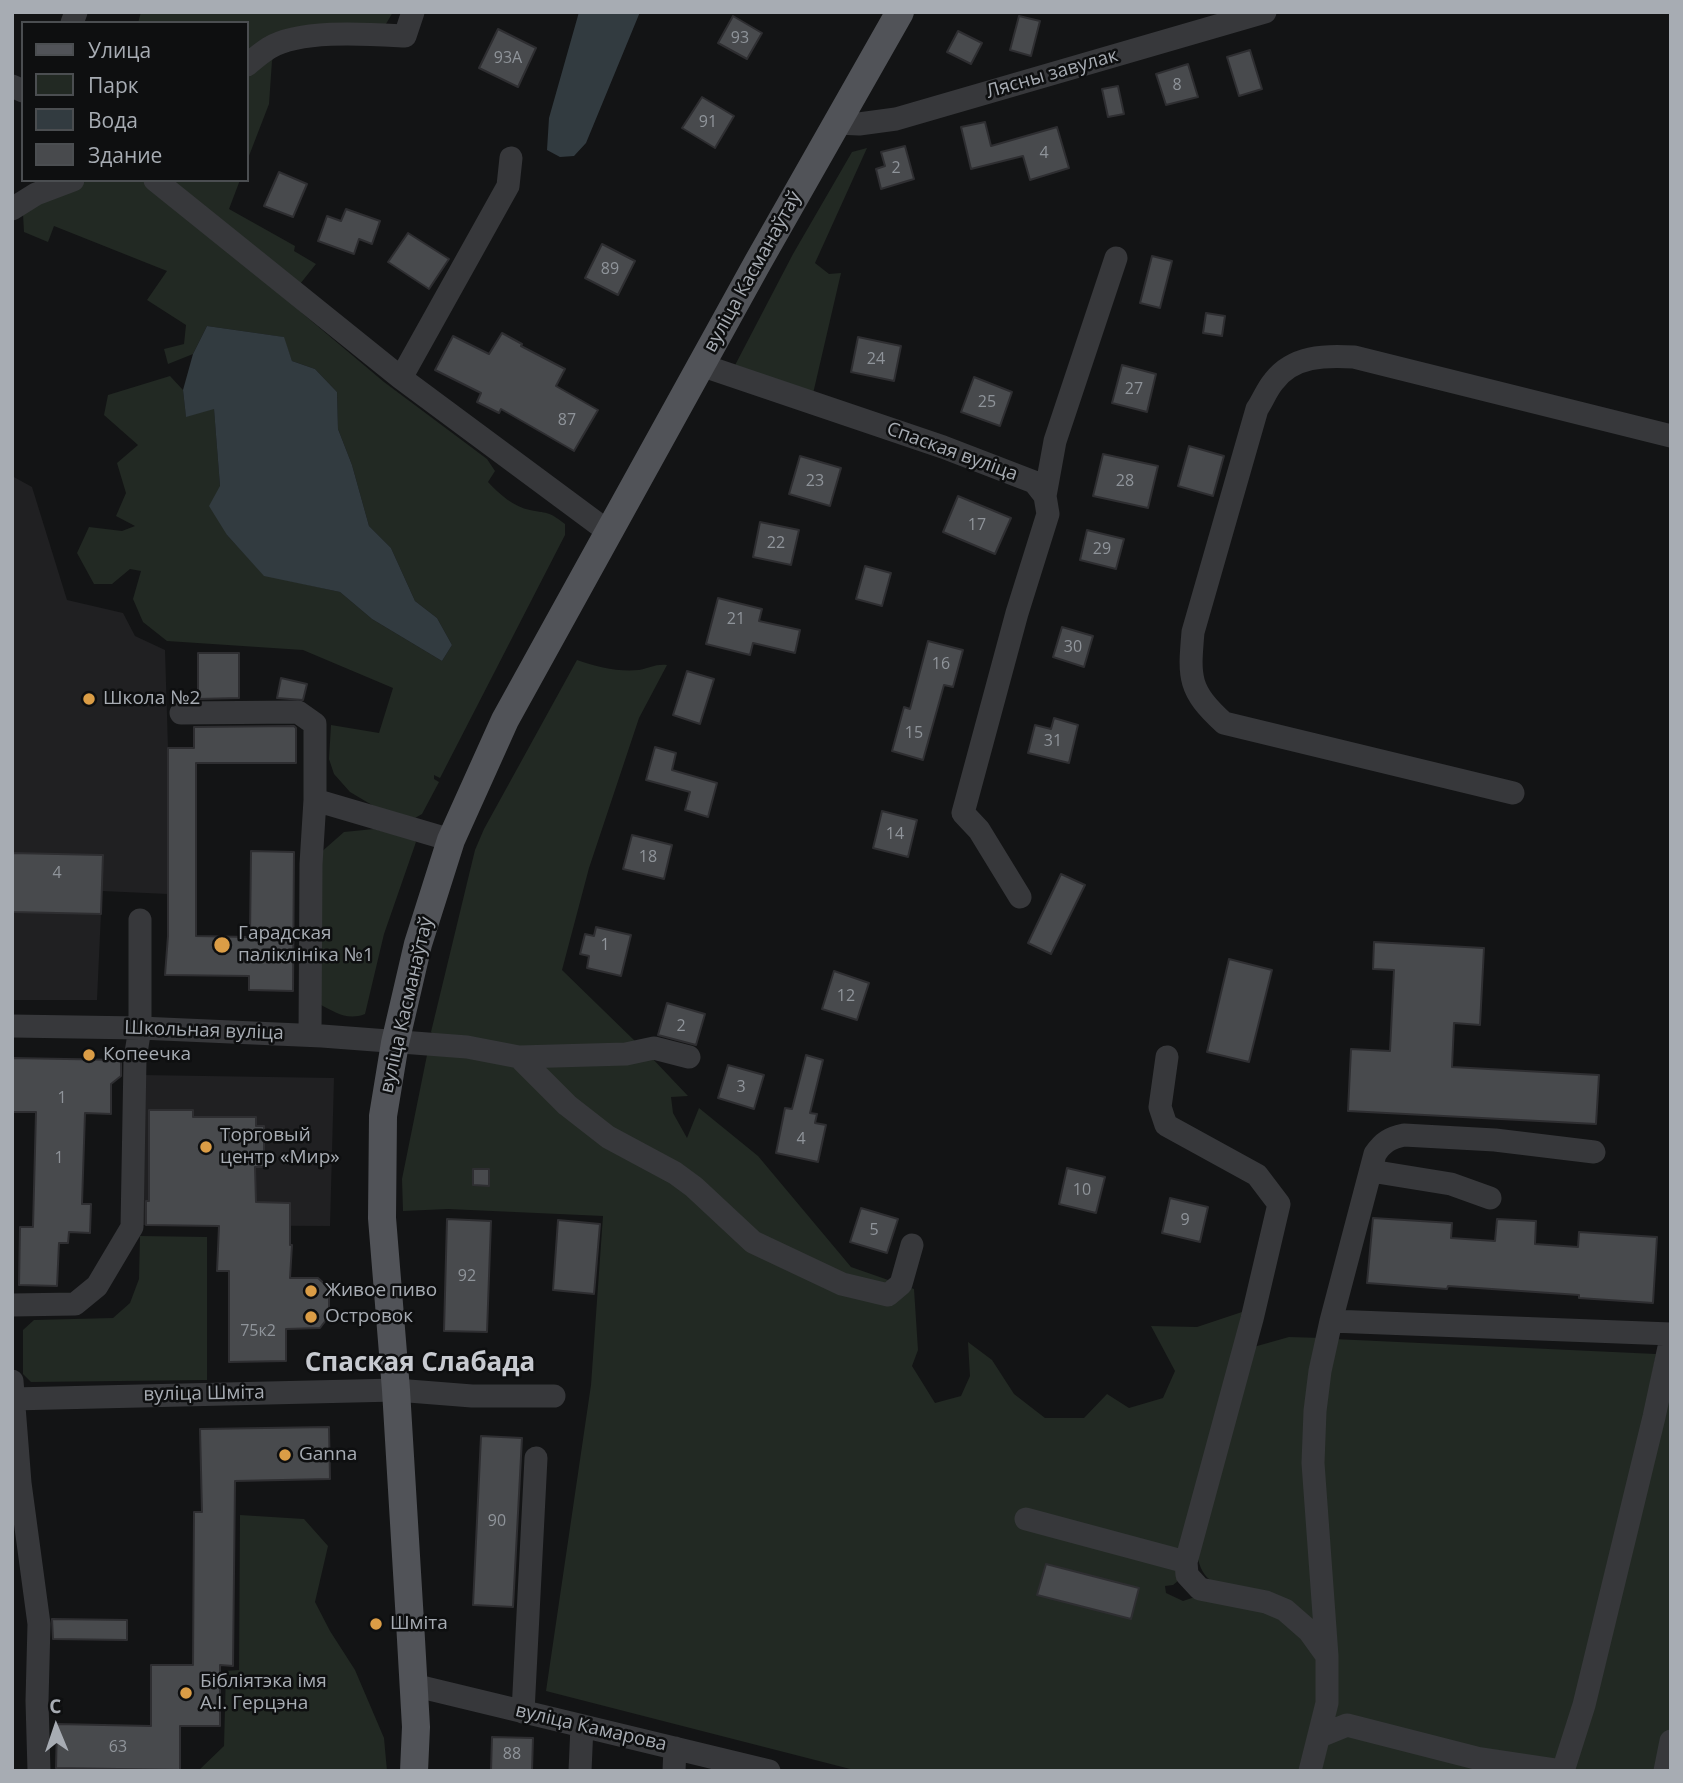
<!DOCTYPE html>
<html>
<head>
<meta charset="utf-8">
<style>
	body { margin:0 }
	#map { position:relative; width:1683px; height:1783px; overflow:hidden; background:#131415; font-family:"Open Sans",sans-serif }
	canvas { display:block }
	.frame { position:absolute; inset:0; border:14px solid #a7acb3; pointer-events:none }
	.legend { position:absolute; left:21px; top:21px; width:228px; height:161px; box-sizing:border-box; background:#0e0f10; border:2px solid #4b4e51; margin:0; padding:9px 12px; list-style:none; font-size:21px; color:#a7acb3 }
	.legend li { display:flex; align-items:center; gap:14px; height:35px }
	.legend b { width:35px; border:2px solid #4b4e51 }
	.north { position:absolute; left:21px; top:1692px; width:70px; height:70px; -webkit-text-stroke:5px #0e0f10; paint-order:stroke; rotate:358deg; font-size:19px; font-weight:700; line-height:28px; text-align:center; color:#a7acb3 }
	.north::after { content:''; display:block; margin:auto; width:24px; height:32px; background:#a7acb3; clip-path:polygon(50% 0,100% 100%,50% 72%,0 100%) }
</style>
</head>
<body>
<div id="map">
<canvas width="1683" height="1783"></canvas>
<div class="frame"></div>
<ul class="legend">
<li><b style="height:9px;background:#515358"></b>Улица</li>
<li><b style="height:19px;background:#222923"></b>Парк</li>
<li><b style="height:19px;background:#323b40"></b>Вода</li>
<li><b style="height:19px;background:#484a4d"></b>Здание</li>
</ul>
<div class="north">С</div>
</div>
<script>
const c = document.querySelector('canvas').getContext('2d');
c.lineJoin = 'round';
function fill(path, color) { c.fillStyle = color; c.fill(path, 'evenodd'); }
function strokePath(path, color, width, dash) { c.strokeStyle = color; c.lineWidth = width; c.lineCap = dash ? 'butt' : 'round'; c.setLineDash(dash || []); c.stroke(path); }
function write(font, color, halo, rows, align = 'center') {
  c.font = font + ' "Open Sans",sans-serif'; c.lineWidth = 5; c.setLineDash([]); c.textBaseline = 'middle'; c.strokeStyle = halo; c.fillStyle = color; for (const [text, x, y, turn = 0] of rows) {
    c.save(); c.translate(x, y); c.rotate((+turn || 0) * Math.PI / 180); c.textAlign = isNaN(turn) ? turn : align; if (halo) c.strokeText(text, 0, 0); c.fillText(text, 0, 0); c.restore();
  }
}
fill(new Path2D(`
	M12,476L32,487L67,600L123,613L135,636L165,650L168,748V894L102,891L97,1000H12Z
	M142,1075L334,1078L330,1226L138,1225Z`), '#202022');
fill(new Path2D(`
	M141,12H393L383,29L247,55V23H138Z
	M275,54L272,61L269,104L247,161V72Z
	M867,148L815,263L829,274L841,273L812,398L732,371L793,254L852,152Z
	M103,180H240L229,209L295,246L294,251L316,264L296,289L302,313L384,382L487,459L495,471L488,482C499,494 514,507 530,510C550,514 548,511 565,524V535L440,778L434,775V779L439,782L422,814L415,818L377,808L350,792L334,774L329,759L331,725L379,733L393,688L303,650L167,641L143,622L133,599L141,571L130,569L112,584H94L77,553L89,527L122,531L135,526L116,516L126,493L117,463L138,445L104,415L108,395L170,376L183,390L186,416L214,408L220,486L227,535L264,575L340,592L372,619L442,661L452,645L437,618L415,601L391,548L369,526L352,465L338,429L337,392L315,369L292,361L283,337L207,326L193,354L168,364L164,349L184,344L186,325L147,300L167,271L54,226L48,242L24,232L23,214L41,199L85,182Z
	M577,660C598,667 617,672 639,670C651,668 654,664 667,665L639,718L589,868L562,970L638,1044L522,1052L438,1040L431,1032L475,850L484,829Z
	M374,829L413,839L416,842L384,934L365,1014C347,1021 335,1012 319,1004V854L344,832Z
	M427,1055L651,1057L688,1096L671,1097L673,1113L687,1138L699,1108L758,1156L851,1267L914,1289L918,1350L912,1366L935,1403L961,1396L970,1376L968,1342L992,1360L1014,1394L1045,1418H1084L1107,1394L1129,1408L1163,1398L1175,1371L1151,1326L1197,1327L1245,1311L1184,1576L1173,1585L1165,1586L1166,1593L1183,1601L1201,1595L1283,1617L1319,1657L1322,1703L1302,1771H858L546,1691L591,1385L603,1216L448,1209L403,1211L402,1179Z
	M140,1236L207,1237V1380L31,1382L23,1374V1330L34,1320L113,1318L130,1303L139,1279Z
	M1289,1337L1322,1338L1318,1623L1217,1585C1206,1578 1201,1572 1198,1559L1250,1348Z
	M1334,1339L1656,1354L1634,1468L1559,1762L1479,1750L1337,1720L1334,1716L1320,1462Z
	M1671,1380V1771H1573Z
	M240,1515L304,1519L328,1546L315,1602L330,1631L355,1670L384,1738L387,1771H198L224,1746L226,1671L239,1670Z
	M1335,1734L1530,1771H1321L1328,1740Z`), '#222923');
fill(new Path2D(`
	M579,12H640L586,143L574,156L560,157L547,150L549,118Z
	M207,326L284,337L292,361L315,369L337,392L338,429L352,465L369,526L391,548L415,601L437,618L452,645L442,661L372,619L340,592L264,576L227,535L209,506L220,486L214,409L186,417L183,390L193,354Z`), '#323b40');
const building = new Path2D(`
	M733,16L762,33L747,59L718,43Z
	M1019,16L1040,21L1031,56L1010,50Z
	M498,29L536,48L518,87L479,68Z
	M958,31L982,43L971,64L947,52Z
	M1250,50L1262,89L1239,96L1227,57Z
	M1188,64L1198,97L1166,105L1156,74Z
	M1118,86L1124,114L1108,117L1102,89Z
	M702,97L734,116L715,148L682,128Z
	M985,122L991,146L1057,127L1069,168L1030,180L1023,156L971,169L961,127Z
	M905,146L914,179L881,189L876,169L885,166L881,152Z
	M279,172L307,184L293,217L264,206Z
	M346,209L380,221L372,244L359,239L354,254L318,241L327,216L341,221Z
	M408,233L449,259L429,289L388,262Z
	M602,244L635,261L618,295L585,278Z
	M1152,256L1172,261L1160,308L1140,303Z
	M1206,313L1225,316L1222,336L1203,333Z
	M502,333L522,344L521,346L565,369L556,386L598,410L574,451L501,409L499,413L477,402L481,393L435,370L453,336L489,354Z
	M858,337L901,346L894,381L851,372Z
	M1122,365L1156,374L1147,412L1112,403Z
	M974,377L1012,392L1000,426L961,412Z
	M1189,446L1224,456L1213,496L1178,486Z
	M1103,454L1158,466L1148,508L1093,496Z
	M800,456L841,468L830,506L789,494Z
	M958,496L1011,518L995,554L943,532Z
	M760,522L799,530L791,565L753,557Z
	M1087,530L1124,539L1116,569L1080,560Z
	M865,566L891,573L882,606L856,599Z
	M718,598L762,609L759,621L800,630L795,653L753,643L750,655L706,644Z
	M1062,627L1093,636L1084,667L1053,657Z
	M928,641L963,650L953,687L944,685L923,760L892,751L904,707L910,709Z
	M198,653H239V698L198,699Z
	M687,671L714,679L700,724L673,715Z
	M281,678L307,684L303,700L277,698Z
	M1054,718L1078,725L1069,763L1028,753L1035,725L1051,729Z
	M294,726L296,728V763H196V936L250,937L251,851L294,852L293,991L249,990V976L165,975L168,936V748H194V727Z
	M655,747L676,753L672,770L717,783L708,817L685,810L690,792L646,780Z
	M882,811L917,820L908,857L873,848Z
	M632,835L672,845L664,879L623,869Z
	M12,853L103,855L101,914L12,912Z
	M1061,874L1085,885L1051,954L1028,943Z
	M596,927L631,935L621,976L587,968L589,956L580,954L585,934L594,936Z
	M1374,942L1484,948L1480,1025L1454,1023L1452,1067L1599,1075L1596,1124L1348,1111L1351,1049L1390,1051L1394,970L1373,969Z
	M1229,959L1272,970L1249,1062L1207,1052Z
	M834,971L869,983L857,1020L822,1009Z
	M667,1003L705,1014L696,1045L658,1035Z
	M806,1055L823,1060L810,1113L817,1114L815,1123L826,1125L818,1162L776,1153L785,1108L792,1109Z
	M12,1058L121,1060V1076L111,1084V1114L85,1113L82,1204H91L90,1233L69,1232L68,1243H59L57,1286L19,1285L20,1227H33L36,1112H12Z
	M728,1065L764,1075L754,1109L718,1098Z
	M149,1110H193V1117H256V1126H264V1167H255L256,1202L290,1203V1245H292L290,1278H318L329,1288V1316L320,1328L286,1329V1361L229,1362V1271H217L219,1226L146,1225V1201H149Z
	M1067,1168L1105,1177L1096,1213L1059,1204Z
	M473,1169H489V1186L473,1185Z
	M1170,1198L1208,1207L1200,1242L1162,1233Z
	M861,1208L898,1219L887,1253L850,1242Z
	M1373,1218L1452,1223L1451,1238L1495,1241L1497,1219L1536,1221L1535,1244L1578,1247L1579,1232L1657,1237L1653,1303L1579,1298V1295L1448,1286L1447,1289L1367,1283Z
	M447,1219L491,1221L487,1332L444,1331Z
	M558,1220L600,1224L594,1294L553,1290Z
	M329,1427L330,1479L235,1481L233,1666L220,1665V1726H180V1770L56,1768L57,1724L151,1726V1665H193L194,1512H202L200,1429Z
	M481,1436L522,1438L513,1607L473,1605Z
	M1046,1564L1139,1588L1131,1619L1037,1595Z
	M52,1619L127,1620V1640L53,1639Z
	M492,1737L533,1738L532,1771H491Z`);
fill(building, '#484a4d');
strokePath(building, '#2e2e31', 2);
strokePath(new Path2D(`
	M72,23L76,12
	M247,65C254,59 261,53 269,48C300,29 368,34 405,36L413,12
	M12,86L23,91
	M837,123L859,124L896,119L1265,12
	M155,180L401,378L610,533
	M12,209L36,194L73,180
	M701,365L943,447L1034,482L1045,496L1048,514L1017,613L963,813L979,830L1020,897
	M401,378L508,186L511,158
	M1045,496L1055,441L1116,258
	M181,713L298,712L315,724V800L311,864L310,1035
	M1513,793L1224,723C1188,690 1189,678 1193,632L1257,409C1263,400 1267,389 1274,381C1293,356 1325,355 1354,357L1671,436
	M315,800L451,840
	M12,1026L140,1028L322,1036L467,1047L519,1057L567,1105L608,1137L675,1173L694,1187L753,1242L842,1284L888,1295L901,1284L912,1245
	M519,1057L626,1054L654,1048L689,1057
	M1167,1057L1160,1107L1166,1125L1257,1175L1279,1204L1252,1319L1186,1562L1187,1575L1200,1589L1266,1602L1285,1610L1309,1631L1327,1656
	M1371,1171L1451,1184L1490,1198
	M12,1305L75,1304L97,1286L132,1227L135,1059L140,1028V920
	M1331,1321L1671,1334
	M12,1381L20,1483L39,1624L37,1701L39,1771
	M12,1399L396,1390L472,1396H554
	M1026,1519L1186,1562
	M413,1685L769,1771
	M523,1712L536,1458
	M1320,1736L1347,1725L1476,1758L1563,1771L1584,1705L1654,1417L1671,1338
	M580,1771L582,1726
	M674,1771L675,1748
	M1310,1771L1327,1703V1656L1313,1463L1315,1411L1320,1371L1331,1321L1375,1154C1383,1142 1390,1138 1404,1135L1495,1140L1594,1152
	M1665,1771L1671,1741`), '#37383b', 23);
strokePath(new Path2D(`
	M414,1771L416,1727L410,1622L396,1390L382,1218L383,1116L395,1043L418,944L451,840L505,720L758,262L900,12`), '#515358', 28);
for (const [x, y, r, color] of [
	[89,699,7,"#db9d46"],
	[222,945,9,"#db9d46"],
	[89,1055,7,"#db9d46"],
	[206,1147,7,"#db9d46"],
	[311,1291,7,"#db9d46"],
	[311,1317,7,"#db9d46"],
	[285,1455,7,"#db9d46"],
	[376,1624,7,"#db9d46"],
	[186,1693,7,"#db9d46"]
]) { const dot = new Path2D(); dot.arc(x, y, r, 0, 2 * Math.PI); c.fillStyle = color; c.fill(dot); strokePath(dot, '#0e0f10', 2.5); }
write('16px', '#8f949a', null, [
	["93",740,38],
	["93А",508,58],
	["8",1177,85],
	["91",708,122],
	["4",1044,153],
	["2",896,168],
	["89",610,269],
	["24",876,359],
	["27",1134,389],
	["25",987,402],
	["87",567,420],
	["23",815,481],
	["28",1125,481],
	["17",977,525],
	["22",776,543],
	["29",1102,549],
	["21",736,619],
	["30",1073,647],
	["16",941,664],
	["15",914,733],
	["31",1053,741],
	["14",895,834],
	["18",648,857],
	["4",57,873],
	["1",605,945],
	["12",846,996],
	["2",681,1026],
	["3",741,1087],
	["1",62,1098],
	["4",801,1139],
	["1",59,1158],
	["10",1082,1190],
	["9",1185,1220],
	["5",874,1230],
	["92",467,1276],
	["75к2",258,1331],
	["90",497,1521],
	["63",118,1747],
	["88",512,1754]
]);
write('19px', '#a7acb3', '#0e0f10', [
	["Лясны завулак",1052,74,-16],
	["вуліца Касманаўтаў",753,272,-61],
	["Спаская вуліца",952,452,20],
	["вуліца Касманаўтаў",407,1005,-77],
	["Школьная вуліца",204,1031,2],
	["вуліца Шміта",204,1394,-1],
	["вуліца Камарова",591,1728,13]
]);
write('19px', '#a7acb3', '#0e0f10', [
	["Школа №2",103,699],
	["Гарадская",238,934],
	["паліклініка №1",238,956],
	["Копеечка",103,1055],
	["Торговый",220,1136],
	["центр «Мир»",220,1158],
	["Живое пиво",325,1291],
	["Островок",325,1317],
	["Ganna",299,1455],
	["Шміта",390,1624],
	["Бібліятэка імя",200,1682],
	["А.І. Герцэна",200,1704]
], 'left');
write('bold 26px', '#c7cad0', '#0e0f10', [
	["Спаская Слабада",420,1364]
]);
</script>
</body>
</html>
